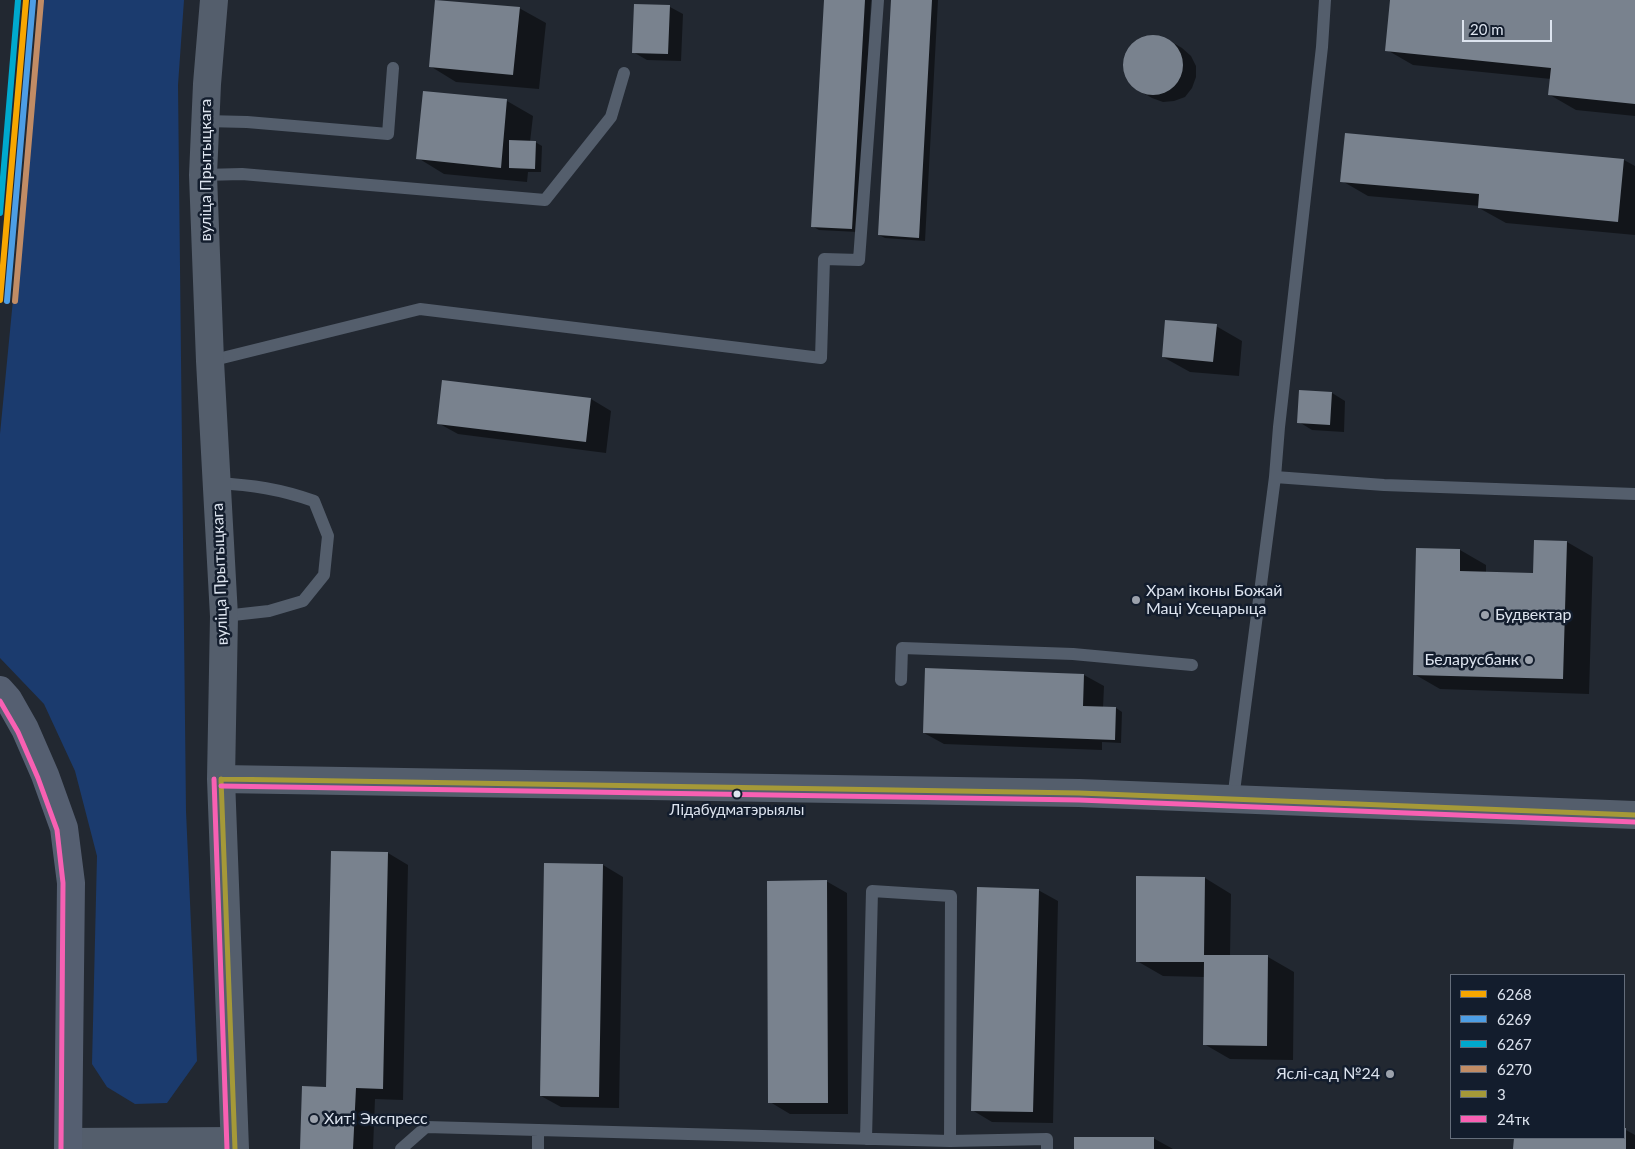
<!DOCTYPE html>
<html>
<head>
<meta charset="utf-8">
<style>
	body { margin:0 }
	#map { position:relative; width:1635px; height:1149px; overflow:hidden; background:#222831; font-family:Lato,sans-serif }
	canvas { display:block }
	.legend { position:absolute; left:1450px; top:974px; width:175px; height:165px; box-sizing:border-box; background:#131d2d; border:1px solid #646d7b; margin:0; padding:6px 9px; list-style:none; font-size:15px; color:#dde4ef }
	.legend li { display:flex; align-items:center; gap:10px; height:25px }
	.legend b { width:25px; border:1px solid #646d7b }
	.scale { position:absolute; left:1462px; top:20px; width:90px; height:22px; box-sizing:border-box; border:2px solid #dde4ef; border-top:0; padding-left:6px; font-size:15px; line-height:18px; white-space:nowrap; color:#dde4ef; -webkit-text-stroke:4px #131d2d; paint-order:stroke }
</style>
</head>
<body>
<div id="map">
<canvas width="1635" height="1149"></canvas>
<ul class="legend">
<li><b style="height:6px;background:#f7a600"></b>6268</li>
<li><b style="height:6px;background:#4d9ee5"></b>6269</li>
<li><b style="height:6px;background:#00a9ce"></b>6267</li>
<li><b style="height:6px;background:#c18c65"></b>6270</li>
<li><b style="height:6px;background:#a59938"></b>3</li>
<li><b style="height:6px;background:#f860b3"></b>24тк</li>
</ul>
<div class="scale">20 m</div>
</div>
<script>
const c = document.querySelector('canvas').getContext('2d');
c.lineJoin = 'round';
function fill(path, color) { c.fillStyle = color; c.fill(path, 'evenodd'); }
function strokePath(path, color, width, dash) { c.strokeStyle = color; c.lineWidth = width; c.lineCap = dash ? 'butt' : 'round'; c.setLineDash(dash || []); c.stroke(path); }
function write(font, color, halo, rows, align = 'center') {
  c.font = font + ' Lato,sans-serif'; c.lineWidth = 5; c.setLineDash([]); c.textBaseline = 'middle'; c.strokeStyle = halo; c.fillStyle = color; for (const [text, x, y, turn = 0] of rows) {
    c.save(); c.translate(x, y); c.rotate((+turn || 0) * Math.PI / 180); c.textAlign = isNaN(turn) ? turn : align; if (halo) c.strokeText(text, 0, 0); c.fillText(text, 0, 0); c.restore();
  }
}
fill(new Path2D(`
	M42,0H184L178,85L186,811L197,1061L167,1103L135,1104L107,1087L92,1064L97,856L75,771L44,704L0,658V434Z`), '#1b3b6e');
fill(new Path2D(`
	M825,0H871L858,232L819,230L812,226Z
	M892,0H938L925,241L885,238L879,235Z
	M1392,0H1635V116L1576,110L1550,95L1551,79L1413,65L1387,50Z
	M670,7L683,14L681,61L647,60L633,52Z
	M519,8L546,23L539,89L456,82L430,66Z
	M1146,36H1157L1168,40L1182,48L1191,56L1196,66V77L1192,88L1185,97L1174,101L1163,102L1152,98L1138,90L1129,82L1124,72V61L1128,50L1135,41Z
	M507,101L533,116L530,142H535L542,146L541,172H528L527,182L444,174L418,158Z
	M1624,160L1635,166V235L1506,223L1479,208L1480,206L1368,196L1342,181Z
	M1216,326L1242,341L1239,376L1190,372L1163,357Z
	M443,381L591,399L611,411L606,453L458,434L438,423Z
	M1332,393L1345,401L1344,432L1312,430L1299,422Z
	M1535,541L1567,542L1593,557L1589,694L1440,689L1414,674L1460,550L1486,565V573L1534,575Z
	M1084,675L1104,686L1103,708H1116L1122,712L1121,743L1102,742V750L944,744L924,733Z
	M388,853L408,865L403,1100L375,1099L373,1149H301L327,1089Z
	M545,864L603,865L623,877L619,1108L561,1107L541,1096Z
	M1205,878L1231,894L1230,956L1268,957L1294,972L1293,1060L1230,1059L1204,1044L1205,977L1163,976L1137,961Z
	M826,881L847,893L848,1114H790L770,1102Z
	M1038,890L1058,901L1053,1123L992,1122L972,1110Z
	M1624,1129L1635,1135V1149H1515V1138H1624Z
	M1153,1138L1173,1149H1075Z`), '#0007');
fill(new Path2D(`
	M435,0L520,7L513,75L429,67Z
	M824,0H865L852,229L811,227Z
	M891,0H932L919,238L878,235Z
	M1390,0H1635V104L1548,95L1551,68L1385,51Z
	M634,4L670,5L668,54L632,53Z
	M1123 65a30 30 0 1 1 60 0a30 30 0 1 1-60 0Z
	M423,91L507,99L501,168L416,159Z
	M1345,133L1624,159L1618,222L1478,208L1479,194L1340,182Z
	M509,140L536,141L535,169L509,168Z
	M1165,320L1217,324L1213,362L1162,357Z
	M442,380L591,398L586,442L437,424Z
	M1299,390L1332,392L1330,425L1297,423Z
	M1534,540L1567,541L1563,679L1413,675L1416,548L1460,549V571L1533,573Z
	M925,668L1084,674L1083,706L1116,707L1115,740L923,733Z
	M331,851L388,852L383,1089L356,1088L353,1149H300L302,1086L326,1087Z
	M544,863L603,864L599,1097L540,1096Z
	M1136,876L1205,877L1204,955H1268L1267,1046L1203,1045L1204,962H1136Z
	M827,880L828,1103H768L767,881Z
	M977,887L1039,889L1033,1112L971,1111Z
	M1624,1128H1626V1149H1513L1514,1138H1624Z
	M1074,1137H1154V1149H1074Z`), '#79828e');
strokePath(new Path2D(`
	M205,121L247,122L388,134L393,68
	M203,175L242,174L545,200L611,117L624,73
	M210,361L420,309L821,358L824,259L859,260L878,0
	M1275,477L1384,485L1635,494
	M217,483C252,485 280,489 314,501L328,536L324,575L303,601L269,611L224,616
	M901,680L902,648L1073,654L1192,665
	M1233,799L1275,477L1279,427L1322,47L1325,0
	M538,1130V1149
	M866,1139L872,891L951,896L950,1141
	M401,1149L426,1127L950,1141L1047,1139V1149`), '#545e6c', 12);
strokePath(new Path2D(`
	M68,1140L234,1139`), '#545e6c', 24);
strokePath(new Path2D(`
	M214,0L207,84L203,175L210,361L224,616L221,779L235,1149
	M221,779L1079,793L1635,815`), '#545e6c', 28);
strokePath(new Path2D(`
	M0,690L8,699L25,729L45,775L64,828L71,883L68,1149`), '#555f71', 28);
strokePath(new Path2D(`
	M221,779L1079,793L1635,815
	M221,779L235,1149`), '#a59938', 5);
strokePath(new Path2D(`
	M0,701L18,732L38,778L57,830L63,883L61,1149
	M214,779L227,1149
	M221,786L1079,800L1635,822`), '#f860b3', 5);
strokePath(new Path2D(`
	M0,300L26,0`), '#f7a600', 6);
strokePath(new Path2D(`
	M7,301L33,1`), '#4d9ee5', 6);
strokePath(new Path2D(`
	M0,213L18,0`), '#00a9ce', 6);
strokePath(new Path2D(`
	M15,301L41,1`), '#c18c65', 6);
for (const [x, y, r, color] of [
	[1136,600,5,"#9ca2ac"],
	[1485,615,5,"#9ca2ac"],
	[1529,660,5,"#9ca2ac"],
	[737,794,4.5,"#dde4ef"],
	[1390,1074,5,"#9ca2ac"],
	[314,1119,5,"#9ca2ac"]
]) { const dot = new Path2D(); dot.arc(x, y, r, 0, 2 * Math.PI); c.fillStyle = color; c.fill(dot); strokePath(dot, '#131d2d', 2); }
write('15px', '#dde4ef', '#131d2d', [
	["Лідабудматэрыялы",737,810]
]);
write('16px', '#dde4ef', '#131d2d', [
	["вуліца Прытыцкага",206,170,-90],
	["вуліца Прытыцкага",220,574,-92]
]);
write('16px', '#dde4ef', '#131d2d', [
	["Храм іконы Божай",1146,591],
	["Маці Усецарыца",1146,609],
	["Будвектар",1495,615],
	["Беларусбанк",1519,660,"right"],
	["Яслі-сад №24",1380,1074,"right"],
	["Хит! Экспресс",324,1119]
], 'left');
</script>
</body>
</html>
